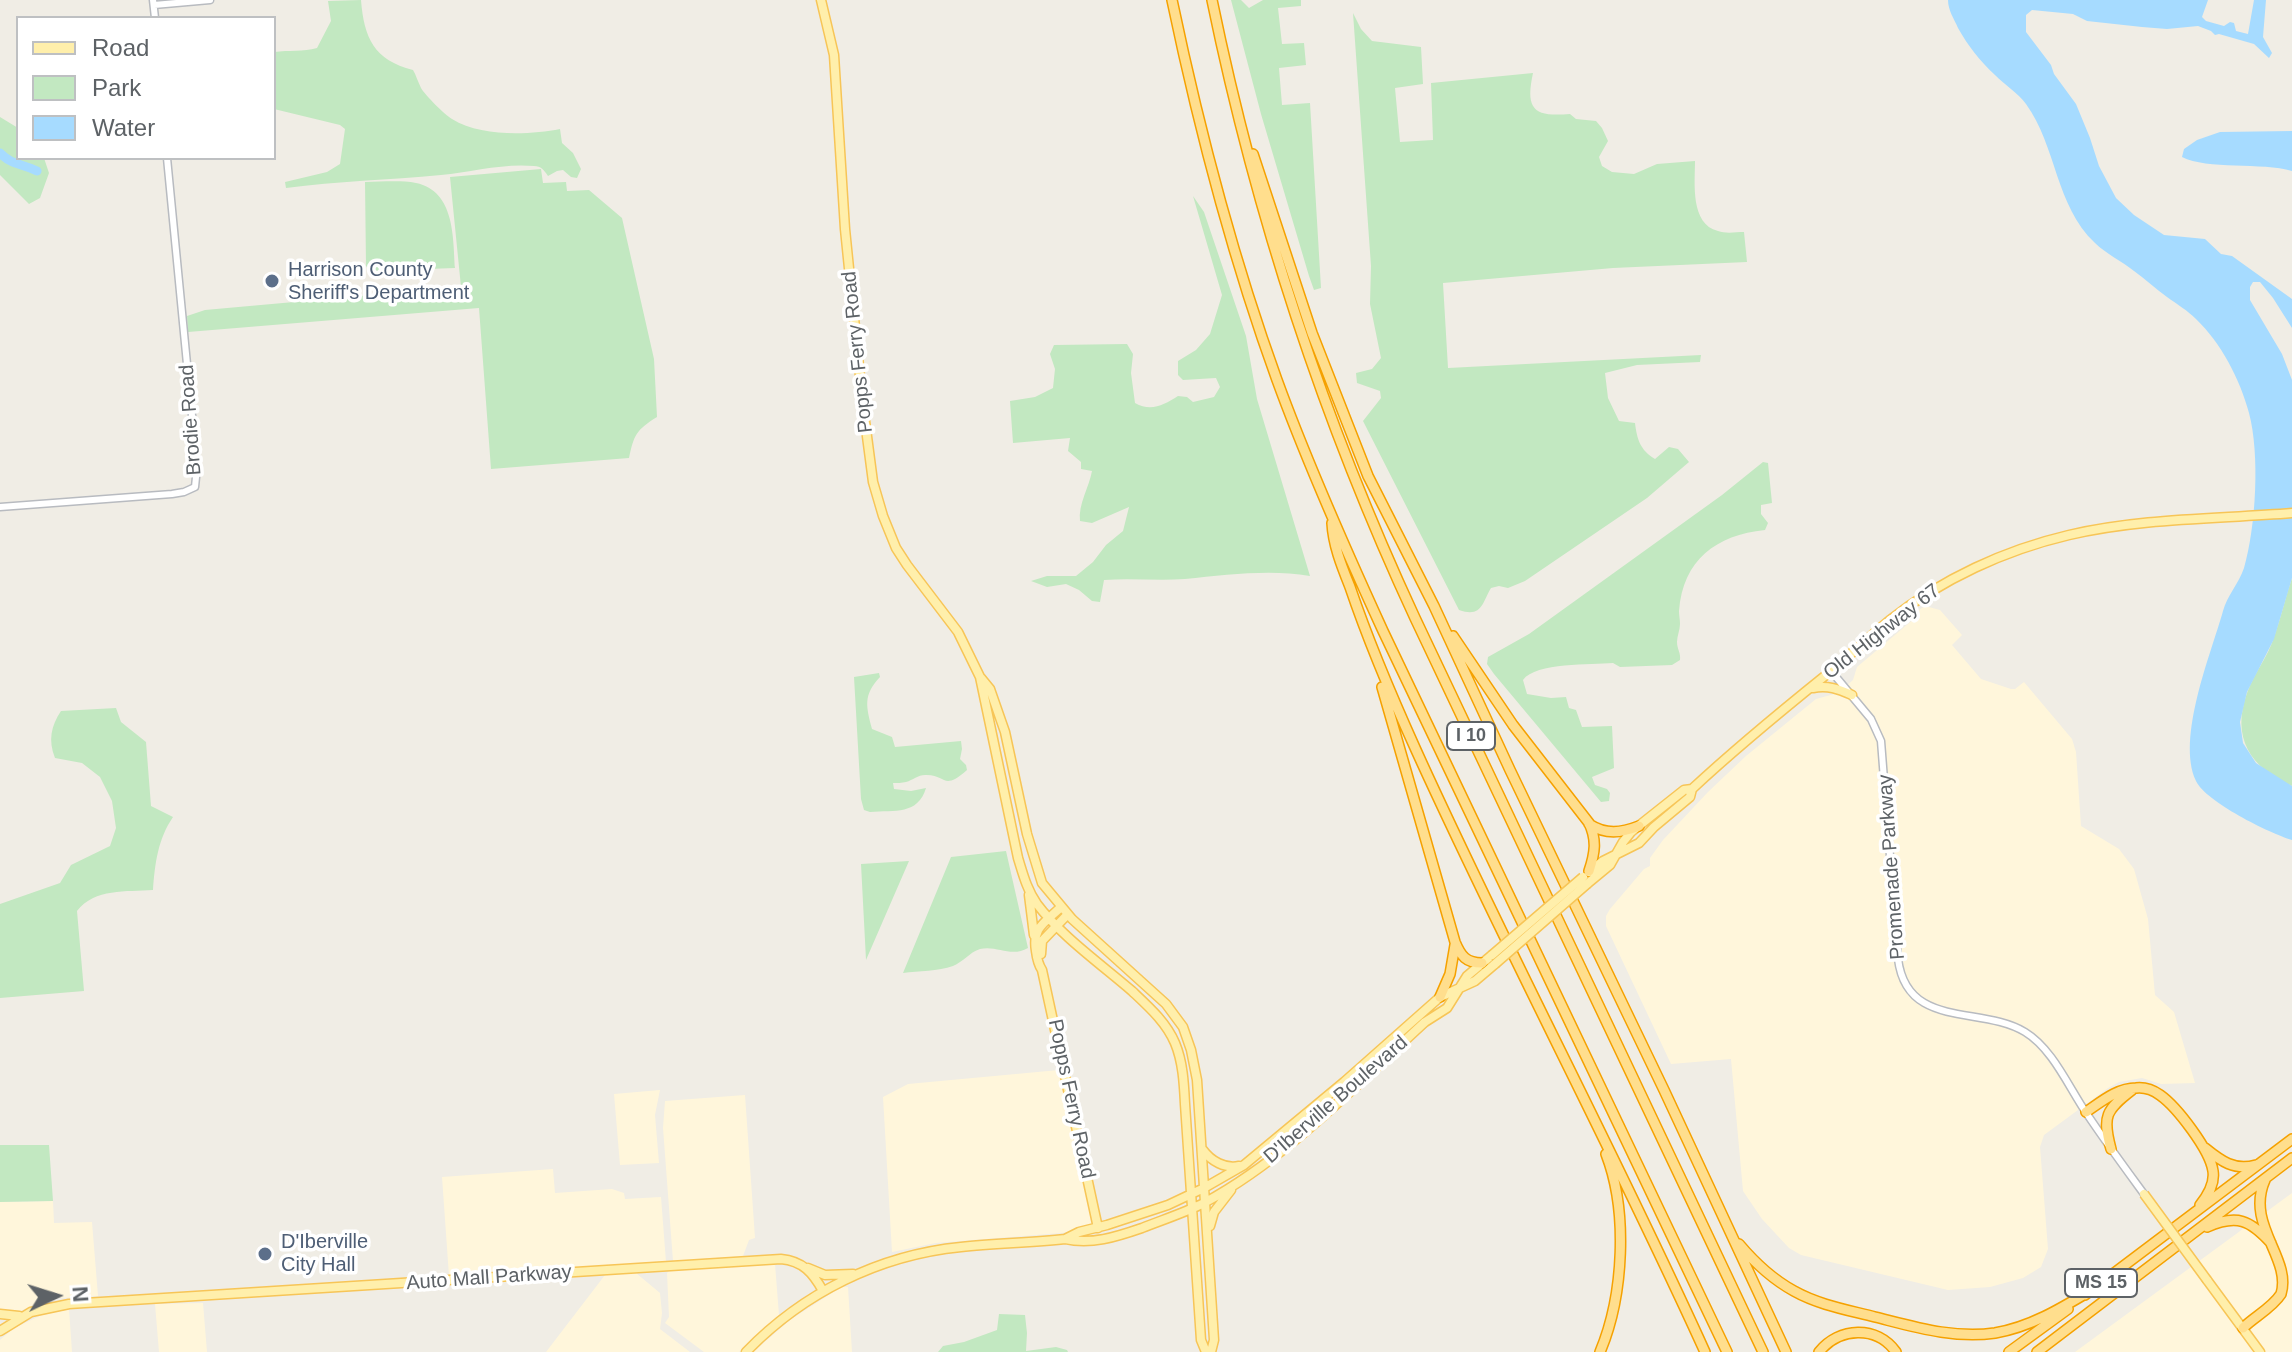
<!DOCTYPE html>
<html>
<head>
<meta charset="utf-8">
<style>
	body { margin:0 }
	#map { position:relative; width:2292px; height:1352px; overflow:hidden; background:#f0ede5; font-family:Arial,sans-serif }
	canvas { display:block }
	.legend { position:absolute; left:16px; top:16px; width:260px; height:144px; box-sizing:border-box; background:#fff; border:2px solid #bec0c2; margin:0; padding:10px 14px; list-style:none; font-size:24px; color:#5d6266 }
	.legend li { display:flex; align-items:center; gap:16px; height:40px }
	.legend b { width:40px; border:2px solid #bec0c2 }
	.north { position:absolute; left:16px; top:1256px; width:80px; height:80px; -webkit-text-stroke:6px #fff; paint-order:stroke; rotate:86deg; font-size:22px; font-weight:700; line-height:32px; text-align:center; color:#5d6266 }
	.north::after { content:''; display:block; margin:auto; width:28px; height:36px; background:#5d6266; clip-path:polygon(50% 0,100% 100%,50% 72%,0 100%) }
</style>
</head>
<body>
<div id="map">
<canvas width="2292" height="1352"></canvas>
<ul class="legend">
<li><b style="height:10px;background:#ffefab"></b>Road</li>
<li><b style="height:22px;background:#c2e8c1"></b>Park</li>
<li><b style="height:22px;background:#a6dbff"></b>Water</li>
</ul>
<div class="north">N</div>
</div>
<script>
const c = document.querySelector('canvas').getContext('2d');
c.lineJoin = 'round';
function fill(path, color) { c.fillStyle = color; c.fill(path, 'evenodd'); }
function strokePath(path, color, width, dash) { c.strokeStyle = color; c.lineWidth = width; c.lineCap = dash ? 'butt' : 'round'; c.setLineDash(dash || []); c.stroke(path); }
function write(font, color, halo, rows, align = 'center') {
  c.font = font + ' Arial,sans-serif'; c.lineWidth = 7; c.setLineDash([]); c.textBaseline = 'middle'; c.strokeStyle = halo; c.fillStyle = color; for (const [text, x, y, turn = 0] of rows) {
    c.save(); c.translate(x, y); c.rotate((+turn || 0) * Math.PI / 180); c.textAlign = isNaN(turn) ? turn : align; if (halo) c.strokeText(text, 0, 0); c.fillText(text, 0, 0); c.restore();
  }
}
fill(new Path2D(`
	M1925,606L1940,610L1962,635L1952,645L1981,679L2011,689H2015L2024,682L2072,739L2076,752L2081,826L2119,849L2134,869L2148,919L2155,995L2174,1012L2195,1083L2161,1084L2142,1078L2119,1082L2108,1088L2044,1135L2040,1147L2048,1249L2041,1267L2023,1278L1990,1287L1948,1290L1801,1255L1789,1248L1762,1219L1743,1191L1731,1059L1671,1064L1606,926V916L1610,909L1644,869L1650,866V858L1663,840L1708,792L1746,756L1816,699L1838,693L1853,680L1857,667L1915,618L1913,614Z
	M1059,1070L1094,1221L1090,1225L1079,1230L1061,1233L936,1243L892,1252L883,1097L908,1084Z
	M660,1090L655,1115L659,1163L620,1165L614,1094Z
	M745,1095L755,1238L749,1240L743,1256L673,1261L663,1128L665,1101Z
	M553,1169L555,1193L612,1189L624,1193L625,1199L661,1197L666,1262L449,1276L442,1177Z
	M2292,1193V1352H2075Z
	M53,1201L54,1223L92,1222L98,1296L57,1298L41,1302L18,1312H3L0,1309V1202Z
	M775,1264L779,1315L739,1352H704L665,1323L669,1317L667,1273L670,1270Z
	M636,1273L660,1293L662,1313L660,1329L690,1352H546L605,1275Z
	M841,1287H848L852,1352H753L790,1320Z
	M203,1303L207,1352H159L155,1304Z
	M69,1309L72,1352H0V1340L14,1328L44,1314Z`), '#fff6db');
fill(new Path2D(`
	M361,0C364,38 374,60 413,70C416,75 418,82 421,88C425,95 445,115 452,119C481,137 529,135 560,129L562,143L573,153L581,169L577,178L571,177L563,170L557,171L548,176C544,170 541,166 534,166C504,163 471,172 441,175C389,180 337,181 286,188L285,182L327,172L340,164L345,129L340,125L274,109V52C289,50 303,52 317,48L331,21L328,1Z
	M1231,0H1241L1249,8L1263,0H1301V6L1278,8L1282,44L1304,43L1306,65L1279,68L1282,105L1310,103L1321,288L1314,290L1309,276L1261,114Z
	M1353,13L1361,29L1372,41L1421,47L1423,84L1395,88L1400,142L1433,140L1431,83L1533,73C1525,110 1534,117 1570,114L1576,119L1596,121L1602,128L1608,141L1599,157L1602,166L1612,172L1634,174L1657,164L1695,161C1695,183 1690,224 1718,231C1726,234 1736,232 1744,232L1747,262L1613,268L1443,283L1448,368L1701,355L1700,362L1637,365L1605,373L1608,398L1619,421L1635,423C1637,439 1640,450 1655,459L1669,447L1678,449L1689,462L1647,498L1525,581L1508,588L1499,586L1491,588C1482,603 1482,618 1459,610L1363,421L1381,398L1380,391L1357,383L1356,373L1372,369L1381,358L1370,304L1371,266Z
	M0,117L18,128V158H44L49,173L40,198L29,204L0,175Z
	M541,169L543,183L566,182L567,191L589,190L622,218L654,359L657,417C636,430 634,435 629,458L491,469L479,308L188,332L187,316L205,310L461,287L450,177Z
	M365,182C381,182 400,180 416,183C455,191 453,238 455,268L371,271L366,266Z
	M1193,196L1204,212L1246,336L1257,399L1310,576C1269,569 1227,575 1185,579C1158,581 1131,578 1104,580L1100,602L1092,601L1079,590L1066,584L1047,587L1031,581L1047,576H1076L1093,562L1106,545L1123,531L1129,507L1092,523L1080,521C1078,504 1089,488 1092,471L1081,469V462L1068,451L1070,438L1013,443L1010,401L1035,397L1053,388L1055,369L1050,354L1054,345L1127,344L1133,354L1131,373L1135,403C1151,412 1164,405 1178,396L1187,397L1193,402L1214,397L1220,387L1216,378L1183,380L1178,375V361L1196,350L1210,334L1222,295Z
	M1763,462L1768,463L1772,503L1761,505V514L1768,523L1765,530C1716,535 1683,560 1679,611C1679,615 1680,620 1680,624C1680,630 1677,636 1677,642C1677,649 1681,653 1680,660L1672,665L1620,667L1613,663C1591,665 1536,662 1523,680L1527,694L1551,698L1566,697L1569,708L1576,710L1582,727L1612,726L1614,768L1592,777L1595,785L1607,789L1610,793L1609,801L1601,802L1494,674L1487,664L1488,657L1529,634L1722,495Z
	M2292,578V786C2250,768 2231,737 2247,693C2254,673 2268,657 2274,637C2281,618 2285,598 2292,578Z
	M879,673L880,677C863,695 866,706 872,729L892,737L895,747L961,741L962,749L960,759L966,765L967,770C942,792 947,774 925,775C918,775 913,780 906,782C902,783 897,783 893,783L894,789L911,791L926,788C918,815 895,810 870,812L864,810L861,799L854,677Z
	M116,708L121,722L146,742L151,806L173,817C158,839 155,863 153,890C126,892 95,888 77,911L84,991L0,998V904L60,883L71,865L110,846L116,828L112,801L100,777L82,763L55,758C48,740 51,726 61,711Z
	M1006,851L1028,948C1011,958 997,945 980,949C970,952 963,962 953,966C938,971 919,971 903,973L951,857Z
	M909,861L866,960L861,864Z
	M0,1145H49L53,1201L0,1202Z
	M999,1314L1025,1315L1027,1333L1026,1351L1056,1347L1067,1350L1068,1352H938L943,1346L964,1342L997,1330Z`), '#c2e8c1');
fill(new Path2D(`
	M1948,0H2208L2202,17L2206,21L2224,26L2230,22L2234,23L2236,31L2248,34L2254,0H2266L2263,37L2272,53L2269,58L2254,44L2219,34L2215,35L2211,31L2198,26L2167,29L2142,27L2087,21L2073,14L2032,10L2026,15V32L2051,65L2054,74L2076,104L2090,138L2099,166L2116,198L2134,215L2164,235L2205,239L2221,254L2232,256L2292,299V328L2273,298L2260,282H2253L2250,287V300L2282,354L2292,380V578L2274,639L2247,692L2240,722L2243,743L2256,763L2292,786V840C2269,833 2206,802 2196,781C2176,738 2211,654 2223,611C2227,596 2239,583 2244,568C2256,527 2260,454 2249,413C2240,379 2221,343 2196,319C2188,311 2177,304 2167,297C2156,289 2145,279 2134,271C2122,261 2106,254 2095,243C2055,205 2057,147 2026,104C2018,93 2005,85 1995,75C1980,61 1968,46 1958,28C1954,19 1948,10 1948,0Z
	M2292,131V171C2262,162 2207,170 2182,157L2184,149L2197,140L2220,132Z`), '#a6dbff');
strokePath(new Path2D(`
	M0,153C13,166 21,163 37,171`), '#a6dbff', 9);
const minor = new Path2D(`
	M153,0L155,18
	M154,5L210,0
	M0,507L172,494L184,492L195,487L197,467L167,158
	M1831,671L1871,719L1881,741L1898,959C1907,1030 1981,1005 2025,1032C2053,1049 2069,1088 2087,1114C2105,1141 2125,1168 2144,1194`);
const major = new Path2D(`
	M821,0L834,55L845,229L863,406L873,482L883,516L896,548L907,565L958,632L980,677L1018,858C1023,874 1027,890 1037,904C1060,935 1102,965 1132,991C1149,1007 1166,1022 1175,1043C1183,1062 1184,1084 1185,1104L1201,1340L1206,1352
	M981,678L990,689L1005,732L1027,834L1042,883L1072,919L1166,1004L1183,1027L1191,1050L1197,1080L1214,1340L1211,1352
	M1813,688C1828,685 1838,689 1852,695
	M1589,872L1603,861L1639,843L1654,827L1690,797L1692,789C1735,749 1780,712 1826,675C1848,657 1868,638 1890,620C1942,579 2005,550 2069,535C2141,518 2218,519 2292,513
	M1587,884L1610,865L1623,842L1631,832L1684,790L1692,789
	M1029,895L1034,935
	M1060,908C1044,923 1032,928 1036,951C1037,959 1038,964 1042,970L1098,1228
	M1041,954L1042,941L1067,915
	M1203,1150C1211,1161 1225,1169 1239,1166
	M1210,1226L1214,1212L1231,1190
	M1065,1239L1079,1232L1107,1225L1168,1205L1204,1188L1244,1165L1344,1082L1440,997L1475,981L1495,964
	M808,1268L825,1275L853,1274
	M2207,1280L2260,1352
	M0,1314L19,1316
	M0,1331L31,1312L69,1304L781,1259C803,1261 813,1273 823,1291
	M746,1352C803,1293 879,1255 961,1247C995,1243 1030,1243 1065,1239C1091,1245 1116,1237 1142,1228C1162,1220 1184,1213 1204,1203C1287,1158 1356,1085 1425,1022L1447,1008L1467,976L1492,955`);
const highway = new Path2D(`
	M1172,0C1199,129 1232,256 1277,380C1308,465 1345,548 1383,631L1727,1352
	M1212,0C1256,214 1323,420 1415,618L1763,1352
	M1253,154L1312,333L1368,476L1434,606L1510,770L1664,1090L1786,1352
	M1332,523C1333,545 1342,567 1350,587C1369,643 1392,697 1416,750C1508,953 1613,1149 1705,1352
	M1453,636L1513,725L1589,823C1597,840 1595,853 1589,871
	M1382,687L1455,942C1461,956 1466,963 1482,963
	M1589,824C1606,835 1621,833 1639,826
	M1440,997L1450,974L1455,945
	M2086,1112C2101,1102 2117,1088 2136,1088C2145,1087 2153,1090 2160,1095C2177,1107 2210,1150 2213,1171C2215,1184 2208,1195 2200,1205
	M2205,1148C2221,1161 2234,1171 2256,1165
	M2111,1149C2102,1116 2106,1110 2132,1090
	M2207,1227C2237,1214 2250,1220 2271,1243
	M1739,1244C1755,1263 1772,1279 1794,1291C1819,1305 1848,1310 1875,1317C1915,1327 1954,1339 1995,1333C2030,1327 2060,1309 2090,1291
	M2085,1295L2292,1139
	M2243,1328C2254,1317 2272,1308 2281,1294C2292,1258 2245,1225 2265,1180
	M1600,1352C1624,1295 1628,1211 1606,1154
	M1819,1352C1839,1327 1877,1325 1896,1352
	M2009,1352L2068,1309
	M2037,1352L2292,1158`);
strokePath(minor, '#b8bbc0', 9);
strokePath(major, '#f7c557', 11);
strokePath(highway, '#f5a100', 12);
strokePath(minor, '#fff', 6);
strokePath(major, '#ffefab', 8);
strokePath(highway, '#ffde8d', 9);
const majorBridge = new Path2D(`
	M1492,955L1583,877
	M1495,964L1587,884
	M2144,1194L2207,1280`);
strokePath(majorBridge, '#f7c557', 11, []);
strokePath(majorBridge, '#ffefab', 8);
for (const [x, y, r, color] of [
	[272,281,8,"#5c6f8a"],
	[265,1254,8,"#5c6f8a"]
]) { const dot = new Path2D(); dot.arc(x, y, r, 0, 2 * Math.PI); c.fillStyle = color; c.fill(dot); strokePath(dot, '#fff', 3); }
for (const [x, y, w] of [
	[1471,736,48],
	[2101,1283,72]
]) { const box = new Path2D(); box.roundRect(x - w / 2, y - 14, w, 28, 6); c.fillStyle = '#fff'; c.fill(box); strokePath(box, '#5d6266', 2); }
write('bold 18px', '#5d6266', null, [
	["I 10",1471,736],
	["MS 15",2101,1283]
]);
write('20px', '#4e5e75', '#fff', [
	["Harrison County",288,270],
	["Sheriff's Department",288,293],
	["D'Iberville",281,1242],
	["City Hall",281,1265]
], 'left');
write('20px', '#5d6266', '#fff', [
	["Popps Ferry Road",858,352,-96],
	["Brodie Road",191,420,-94],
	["Old Highway 67",1882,632,-38],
	["Promenade Parkway",1892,867,-94],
	["Popps Ferry Road",1071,1099,78],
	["D'Iberville Boulevard",1336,1100,-41],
	["Auto Mall Parkway",489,1278,-4]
]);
</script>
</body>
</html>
